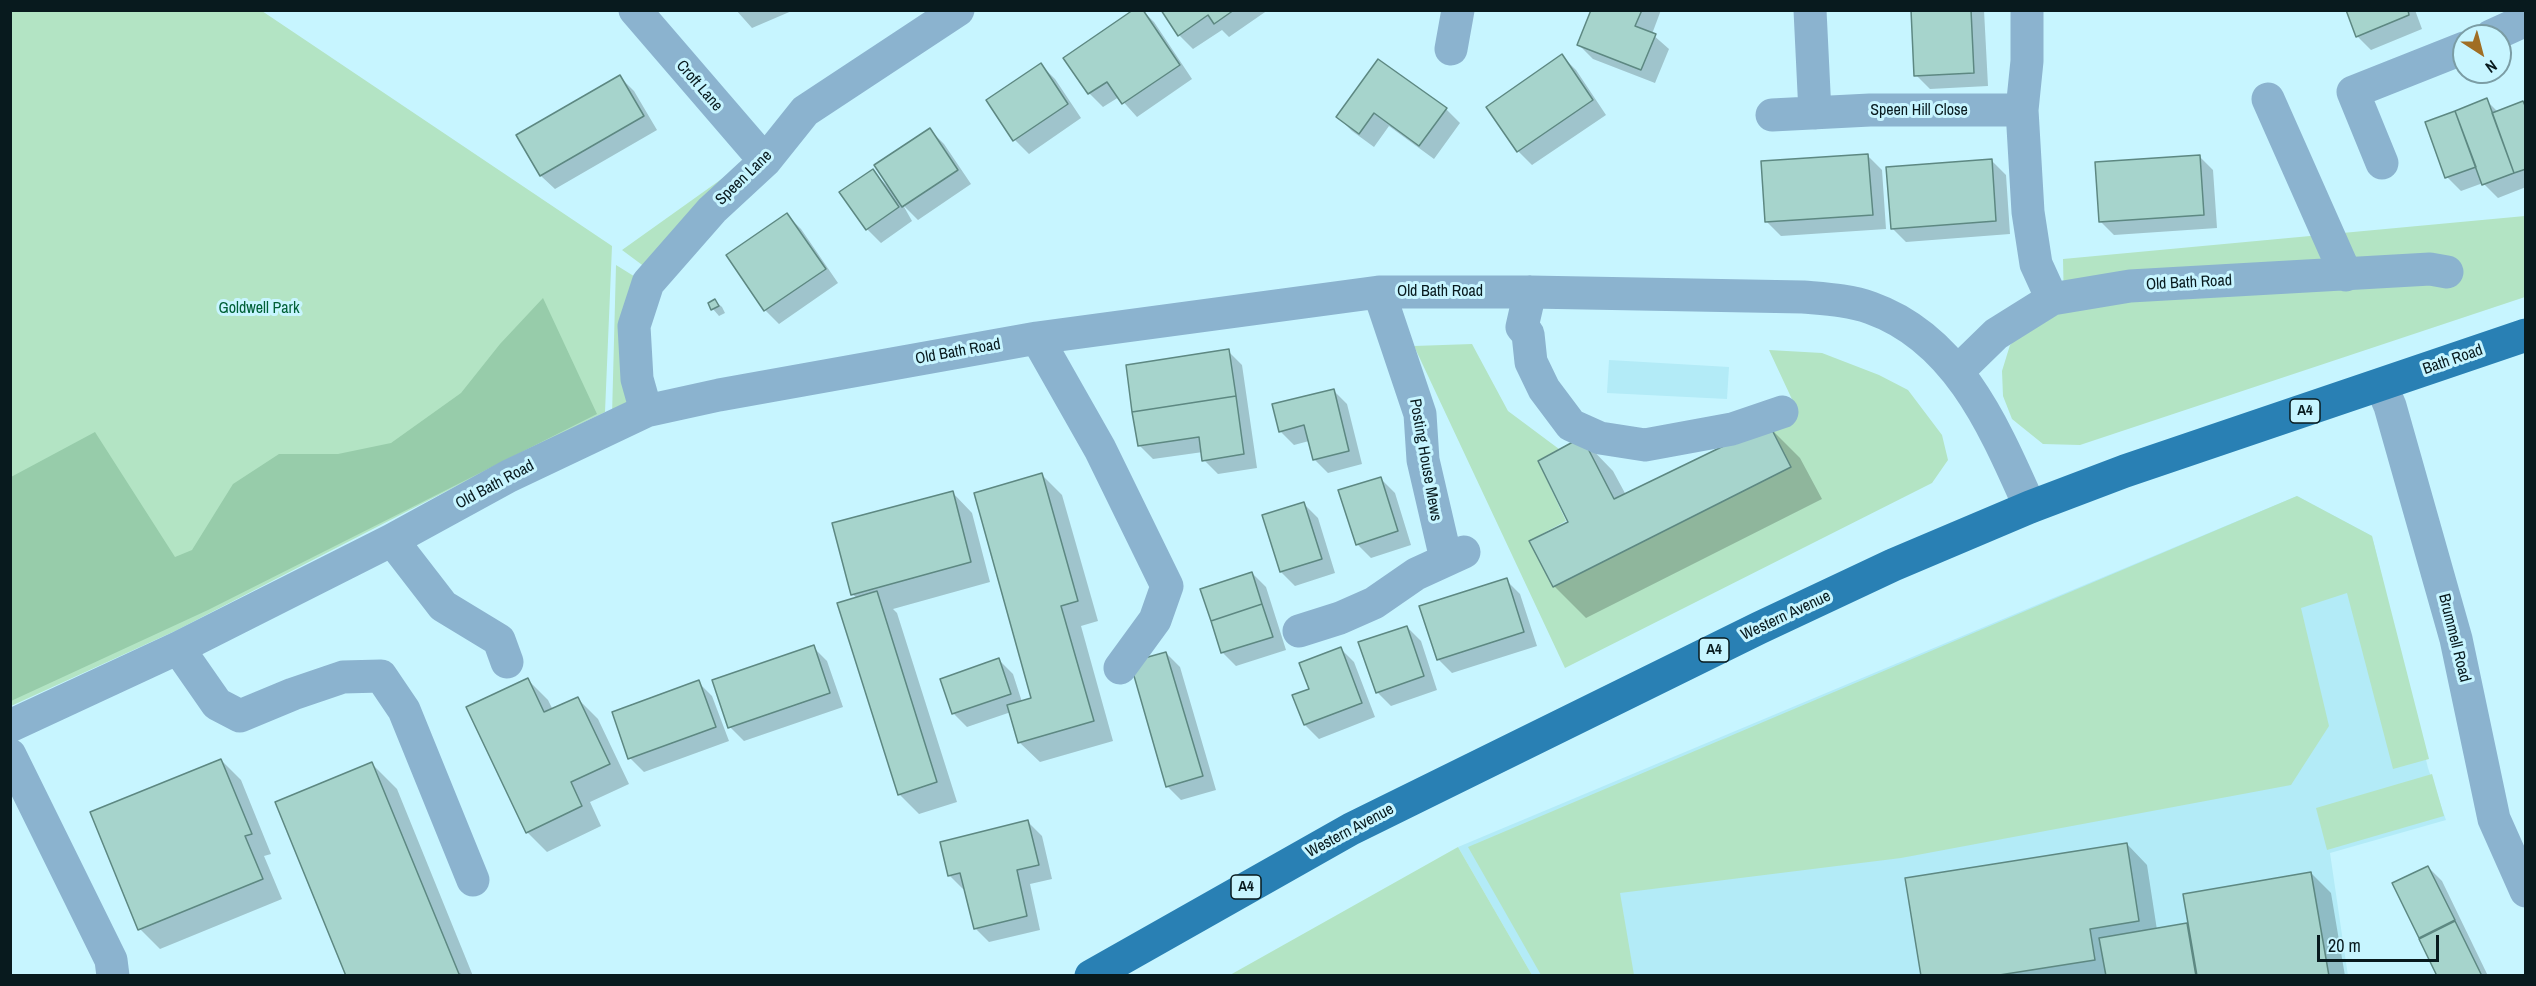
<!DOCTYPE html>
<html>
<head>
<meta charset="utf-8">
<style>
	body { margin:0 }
	#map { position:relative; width:2536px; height:986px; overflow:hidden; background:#c7f5ff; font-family:"Archivo Narrow",sans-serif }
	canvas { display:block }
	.frame { position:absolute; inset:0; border:12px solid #081a1e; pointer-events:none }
	.north { position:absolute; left:2452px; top:24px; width:60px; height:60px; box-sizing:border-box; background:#c7f5ff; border:2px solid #7b9da5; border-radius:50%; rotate:144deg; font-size:16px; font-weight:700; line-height:24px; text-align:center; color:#081a1e }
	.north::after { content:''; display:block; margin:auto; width:21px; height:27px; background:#a06e24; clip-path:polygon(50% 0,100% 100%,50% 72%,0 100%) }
	.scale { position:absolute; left:2317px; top:935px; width:122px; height:27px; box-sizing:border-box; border:3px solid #081a1e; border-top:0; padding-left:8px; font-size:18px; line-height:21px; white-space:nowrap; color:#081a1e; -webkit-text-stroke:4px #c7f5ff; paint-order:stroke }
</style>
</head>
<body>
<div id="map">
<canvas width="2536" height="986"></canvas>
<div class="frame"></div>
<div class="north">N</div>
<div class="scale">20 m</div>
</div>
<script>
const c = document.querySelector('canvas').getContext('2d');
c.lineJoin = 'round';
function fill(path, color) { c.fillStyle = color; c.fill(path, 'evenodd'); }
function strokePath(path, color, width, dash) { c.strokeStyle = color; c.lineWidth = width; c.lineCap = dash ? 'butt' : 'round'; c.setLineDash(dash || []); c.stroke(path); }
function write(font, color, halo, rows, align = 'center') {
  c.font = font + ' "Archivo Narrow",sans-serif'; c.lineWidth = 6; c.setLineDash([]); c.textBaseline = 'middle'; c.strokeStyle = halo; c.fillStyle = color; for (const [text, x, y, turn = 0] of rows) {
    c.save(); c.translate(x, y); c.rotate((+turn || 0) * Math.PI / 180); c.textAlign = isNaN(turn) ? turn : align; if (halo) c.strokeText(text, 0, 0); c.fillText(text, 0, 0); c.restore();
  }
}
fill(new Path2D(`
	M1609,360L1729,367L1727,399L1607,393Z
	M2297,496L2372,536L2428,768L2446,820L2330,853L2348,976L1532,975L1458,847Z`), '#b3ebf7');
fill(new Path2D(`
	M10,11H262L612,246L605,412L501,463L175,631L11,706Z
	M751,158L653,273L622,250Z
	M2525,216V297L2080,445L2043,444L2012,419L2003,396L2002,371L2010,345L2036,320L2064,306L2063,259Z
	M616,265L645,283L641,409L612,416Z
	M1472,344L1508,411L1559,449L1538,461L1566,521L1529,541L1553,587L1791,467L1769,423L1797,410L1769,350L1822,353L1879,375L1908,390L1942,435L1948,460L1932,483L1565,668L1414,346Z
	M2297,496L2372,536L2429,759L2393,769L2347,593L2301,608L2329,726L2291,785L1901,858L1620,893L1634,975H1541L1468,847Z
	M2432,774L2444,816L2327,850L2316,808Z
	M1458,847L1532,975H1230Z`), '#b3e4c4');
fill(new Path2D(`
	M543,298L597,414L208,610L11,701V477L95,432L175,557L192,550L233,484L279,454H338L391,443L461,393L500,344Z`), '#97ccaa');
fill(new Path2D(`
	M736,10H794L752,28Z
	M1142,10L1154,22L1192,79L1137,117L1119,97L1103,107L1089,93L1065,58Z
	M1162,10H1268L1229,37L1222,30L1193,49L1179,35Z
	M1593,10H1661L1652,34L1669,49L1655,83L1593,59L1579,45Z
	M1912,10H1984L1988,86L1930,89L1916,75Z
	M2347,10H2415L2422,29L2371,50L2357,36Z
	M1562,56L1576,70L1606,115L1532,165L1518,151L1488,107Z
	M1378,61L1446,109L1460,123L1434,159L1389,126L1374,147L1352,131L1338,117Z
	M1041,65L1055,79L1081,118L1029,154L1015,140L988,101Z
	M620,77L634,91L657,130L555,189L541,176L519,136Z
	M2486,100L2498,112L2526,102V187L2498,198L2483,183L2461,191L2447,177L2427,123Z
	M930,130L944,144L971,184L918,220L903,205L912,221L881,243L867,229L873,171L890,189Z
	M1868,156L1882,170L1886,229L1781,236L1767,222Z
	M2199,156L2213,170L2217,228L2114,235L2100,221Z
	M1992,161L2006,175L2010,234L1906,242L1892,228Z
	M787,215L801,229L838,283L779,324L765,310Z
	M715,301L722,307L725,313L719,316L713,309Z
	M1228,351L1242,365L1257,468L1218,474L1204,460L1203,452L1153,459L1139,445Z
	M1333,390L1347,404L1362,464L1328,473L1314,459L1309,441L1294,445L1280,431Z
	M1768,426L1800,458L1822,499L1586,618L1554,586L1570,522L1582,439L1613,471L1626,495Z
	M1042,475L1062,495L1098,621L1081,626L1113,741L1040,762L1019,742L1011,712L967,727L953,713L999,660L1013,674L1022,702L1033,699Z
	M1381,479L1395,493L1411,545L1371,558L1357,544Z
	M952,492L972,513L990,582L893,609L897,613L957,802L919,814L899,794L857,598L852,594Z
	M1304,504L1318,518L1335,573L1295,586L1281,572L1264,516Z
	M1252,573L1266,587L1286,650L1236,666L1222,652Z
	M1506,580L1520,594L1537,646L1452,673L1438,659Z
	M1407,627L1421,641L1437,690L1391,706L1377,692Z
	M813,647L827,661L843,707L744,741L730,727Z
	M1340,648L1354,662L1375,717L1319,739L1305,725L1294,696L1311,690Z
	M1166,653L1180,667L1216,790L1181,800L1167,786Z
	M528,680L548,700L553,710L577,698L598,719L629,784L590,802L601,826L547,852L527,832Z
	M698,682L712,696L729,741L644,772L630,758Z
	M221,760L241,780L271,854L264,856L282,899L160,949L140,929Z
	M372,764L397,789L473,976H347Z
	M1028,822L1042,836L1052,879L1030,884L1040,930L989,942L975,928L966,889H963L949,875Z
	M2127,844L2147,865L2157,930L2190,924L2311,873L2331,893L2345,976H1922Z
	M2428,867L2442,881L2488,976H2439L2394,884Z`), '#0003');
const building = new Path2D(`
	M1133,10H1143L1180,65L1122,104L1107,82L1088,94L1063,58Z
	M1161,10H1234L1214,24L1208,15L1178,36Z
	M1591,10H1642L1635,26L1656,34L1641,70L1577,45Z
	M1911,10H1971L1974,73L1914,76Z
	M2346,10H2408L2409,15L2356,37Z
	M1562,54L1593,100L1517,152L1486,107Z
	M1378,59L1447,108L1419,146L1374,113L1359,134L1336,117Z
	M1041,63L1068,104L1013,141L986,100Z
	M620,75L644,116L540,176L516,135Z
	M2487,98L2514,173L2482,185L2455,111Z
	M2523,101L2526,108V169L2514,173L2492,113Z
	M2455,111L2476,167L2445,178L2425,122Z
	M930,128L958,170L902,207L874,165Z
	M1868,154L1873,215L1765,222L1761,161Z
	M2200,155L2204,215L2099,222L2095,162Z
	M1992,159L1996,221L1891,229L1886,167Z
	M873,169L899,207L866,230L839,192Z
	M787,213L826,269L764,311L726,255Z
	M715,299L719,306L711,310L708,303Z
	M1229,349L1236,396L1132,412L1126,365Z
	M1334,389L1349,451L1313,460L1304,425L1279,432L1272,404Z
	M1236,396L1244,454L1202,461L1199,437L1138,446L1132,412Z
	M1769,424L1791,467L1553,587L1529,541L1568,522L1538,461L1582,437L1614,499Z
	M1042,473L1078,601L1061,606L1094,721L1018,743L1007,705L1031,698L974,493Z
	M1381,477L1398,531L1356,545L1338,490Z
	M953,491L971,562L851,595L832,523Z
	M1304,502L1322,559L1280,572L1262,515Z
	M1252,572L1262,604L1211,621L1200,589Z
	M1507,578L1524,632L1437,660L1419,606Z
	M877,591L937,782L898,795L837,603Z
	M1262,604L1273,637L1221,653L1211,621Z
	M1407,626L1424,676L1376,693L1358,642Z
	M814,645L830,693L728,728L712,680Z
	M1341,647L1362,703L1304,725L1292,695L1309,689L1299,663Z
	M1166,652L1203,776L1166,787L1130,662Z
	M999,658L1011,694L952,714L940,679Z
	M528,678L544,712L578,697L610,764L571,782L582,806L526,833L466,707Z
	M699,680L716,727L628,759L612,712Z
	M221,759L252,834L245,836L263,879L138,930L90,812Z
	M372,762L459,974L465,976H346L275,802Z
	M1028,820L1039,865L1017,870L1027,916L974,929L960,873L948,876L940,842Z
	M2127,843L2139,921L2090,929L2095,960L1993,976H1921L1905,878Z
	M2428,866L2455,920L2419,938L2392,883Z
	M2311,872L2329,976H2197L2183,894Z
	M2455,921L2482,976H2437L2419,939Z
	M2187,923L2196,976H2106L2099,938Z`);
fill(building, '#a6d4cc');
strokePath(building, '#5d8882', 1.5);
strokePath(new Path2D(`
	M635,10L765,161
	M1810,10L1815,113
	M2027,10V61L2022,110L2028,212L2036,264L2052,299
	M2491,36L2526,20
	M1451,49L1458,10
	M2268,99L2346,275
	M1772,115L1870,110H2022
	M2382,163L2353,92L2464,48
	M1379,292L1420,414L1423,460L1446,559
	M1530,292L1522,327L1528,334L1531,362L1544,389L1571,425L1600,438L1645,445L1732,429L1782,412
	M1037,338L1100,449L1167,586L1155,620L1120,668
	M1957,372L1996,334L2052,299L2130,286L2430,269L2447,272
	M2381,385L2390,406L2456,639L2494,819L2526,891
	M646,411L637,379L634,326L648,283L712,210L765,161L805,111L958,10
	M392,540L443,606L499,640L507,662
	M1299,631L1340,618L1374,603L1416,574L1464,552
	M178,648L217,704L240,716L293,694L343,677L381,676L404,710L473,880
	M10,726L178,648L392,540L509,476L646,411L719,395L1037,338L1379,292H1530L1803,297C1825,299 1849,300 1871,308C1958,339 1995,429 2030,507
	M10,755L111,960L113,976`), '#8bb3cf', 33);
strokePath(new Path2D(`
	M1091,976L1351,829L1759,628L1893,565L2030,507L2125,471L2526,335`), '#2980b4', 33);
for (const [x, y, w] of [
	[2305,411,30],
	[1714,650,30],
	[1246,887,30]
]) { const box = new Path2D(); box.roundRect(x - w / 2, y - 12, w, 24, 4.5); c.fillStyle = '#c7f5ff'; c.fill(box); strokePath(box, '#081a1e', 1.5); }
write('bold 15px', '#081a1e', null, [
	["A4",2305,411],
	["A4",1714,650],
	["A4",1246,887]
]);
write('16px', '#081a1e', '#c7f5ff', [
	["Croft Lane",699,86,49],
	["Speen Hill Close",1919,111],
	["Speen Lane",744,178,-44],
	["Old Bath Road",2189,283,-3],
	["Old Bath Road",1440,292],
	["Old Bath Road",958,352,-10],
	["Bath Road",2453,360,-19],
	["Posting House Mews",1425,460,80],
	["Old Bath Road",495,485,-28],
	["Western Avenue",1786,616,-25],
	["Brummell Road",2454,638,76],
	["Western Avenue",1350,831,-28]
]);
write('16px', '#016037', '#c7f5ff', [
	["Goldwell Park",259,309]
]);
</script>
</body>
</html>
